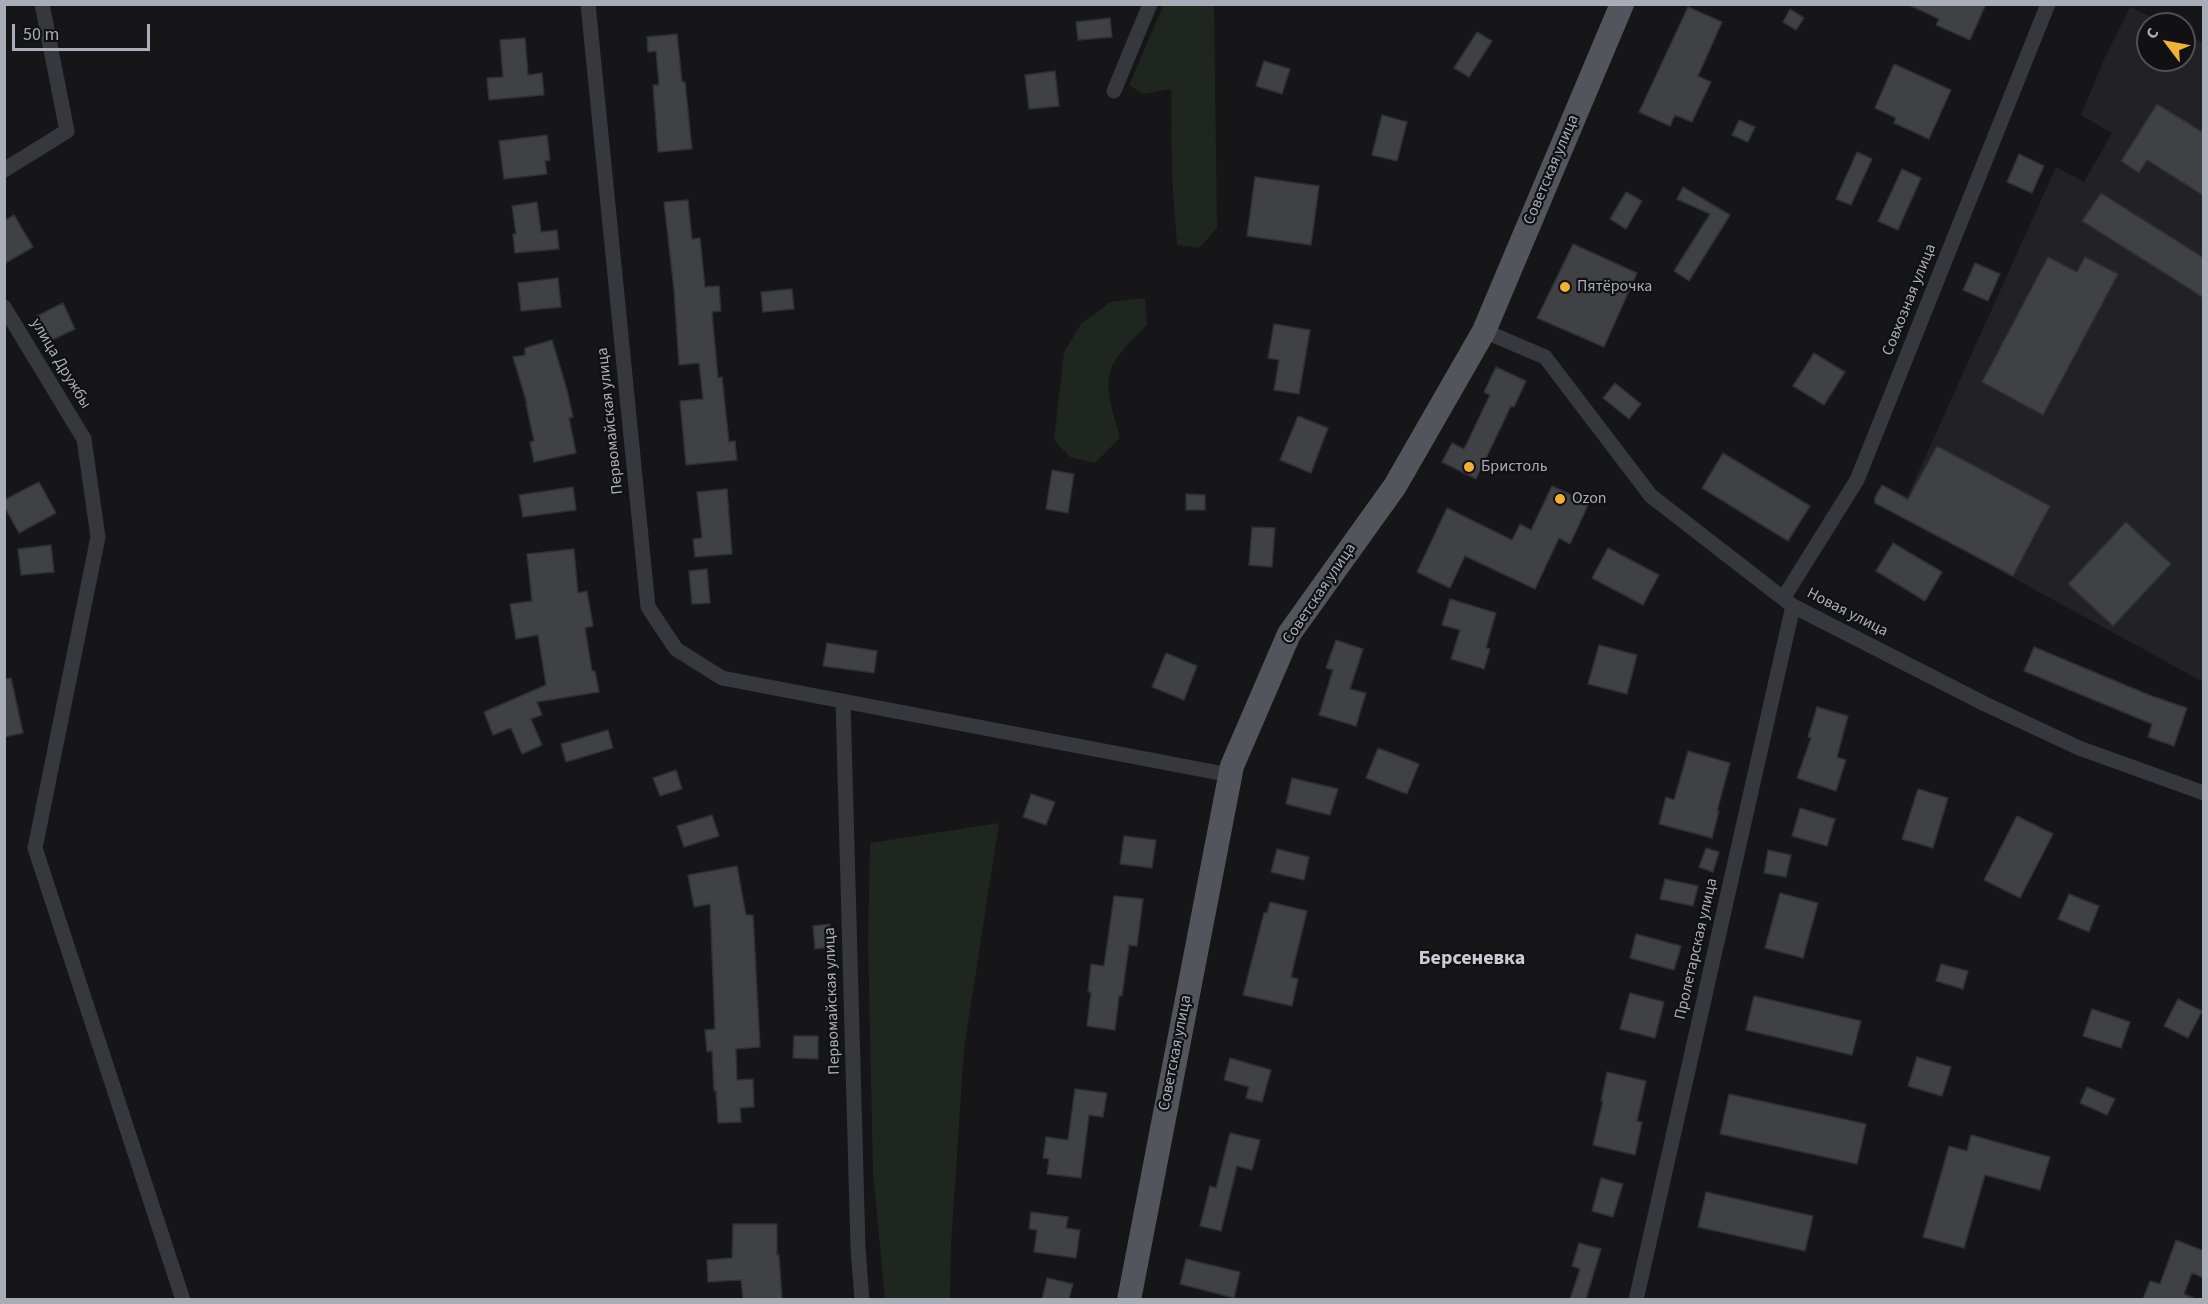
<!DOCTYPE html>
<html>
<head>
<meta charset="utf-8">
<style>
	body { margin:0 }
	#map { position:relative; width:2208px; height:1304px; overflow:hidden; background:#161618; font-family:"Source Sans 3",sans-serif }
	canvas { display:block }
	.frame { position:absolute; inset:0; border:6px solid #a8adb8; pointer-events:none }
	.north { position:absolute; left:2136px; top:12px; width:60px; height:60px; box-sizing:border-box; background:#111113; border:2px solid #4d4f55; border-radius:50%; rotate:302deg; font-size:16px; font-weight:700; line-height:24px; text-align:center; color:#a8adb8 }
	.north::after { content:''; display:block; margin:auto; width:21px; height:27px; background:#f2b134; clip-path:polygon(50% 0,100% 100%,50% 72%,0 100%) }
	.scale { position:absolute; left:12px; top:24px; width:138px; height:27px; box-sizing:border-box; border:3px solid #a8adb8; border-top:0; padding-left:8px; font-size:18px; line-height:21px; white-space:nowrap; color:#a8adb8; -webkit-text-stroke:4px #111113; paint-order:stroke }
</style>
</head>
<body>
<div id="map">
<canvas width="2208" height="1304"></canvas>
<div class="frame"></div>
<div class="north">С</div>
<div class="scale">50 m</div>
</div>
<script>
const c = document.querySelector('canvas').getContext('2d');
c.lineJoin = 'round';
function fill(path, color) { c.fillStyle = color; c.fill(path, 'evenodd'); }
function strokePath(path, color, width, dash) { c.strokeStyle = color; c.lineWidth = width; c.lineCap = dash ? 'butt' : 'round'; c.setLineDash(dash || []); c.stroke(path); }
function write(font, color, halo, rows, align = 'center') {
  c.font = font + ' "Source Sans 3",sans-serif'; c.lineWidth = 4.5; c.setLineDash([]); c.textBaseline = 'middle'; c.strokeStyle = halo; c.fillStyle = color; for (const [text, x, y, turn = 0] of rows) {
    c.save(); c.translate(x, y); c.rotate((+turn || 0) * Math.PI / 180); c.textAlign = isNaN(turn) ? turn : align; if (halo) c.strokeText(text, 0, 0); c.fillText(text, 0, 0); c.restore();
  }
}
fill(new Path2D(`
	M2130,7L2165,24H2148V60H2184V33L2203,43V682L1899,515L2056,167L2084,182L2112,133L2081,115L2104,59Z`), '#222225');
fill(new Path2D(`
	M1164,4L1214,5L1217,228L1199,248L1177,245L1172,177L1171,89L1143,94L1129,85Z
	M1145,298L1147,325C1134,338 1111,358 1109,378C1106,395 1116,421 1120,438L1095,463L1070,457L1054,440L1064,352L1081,324L1110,302Z
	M999,823L964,1049L951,1245L950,1299H885L873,1172L868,942L870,843Z`), '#1e261f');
const building = new Path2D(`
	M1907,4H1986L1970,40L1936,25L1939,19Z
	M1688,7L1722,22L1698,76L1711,82L1692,122L1675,115L1670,126L1639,112Z
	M1790,9L1804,18L1796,30L1783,22Z
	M1110,18L1112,37L1078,40L1076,22Z
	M1477,32L1492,41L1469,77L1454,68Z
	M677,34L682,82H685L692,149L658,152L653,85H659L656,51L648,52L647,37Z
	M525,38L528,75L542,73L544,95L489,100L487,78L503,77L500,40Z
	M1264,61L1290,69L1282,94L1256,86Z
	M1894,64L1951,90L1929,139L1894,123L1896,118L1875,108Z
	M1055,71L1059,106L1029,109L1025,75Z
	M2157,104L2204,133V196L2147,160L2139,173L2121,161Z
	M1382,115L1407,122L1397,161L1372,155Z
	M1739,120L1755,127L1748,142L1732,135Z
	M547,135L550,160L545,161L547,174L504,179L499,141Z
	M1857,152L1872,159L1851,205L1836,199Z
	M2019,154L2044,166L2032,193L2007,182Z
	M1902,169L1921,178L1898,230L1878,221Z
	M1255,177L1319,186L1311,245L1247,236Z
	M1683,187L1730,215L1689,281L1674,271L1710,214L1677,199Z
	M1626,192L1642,201L1626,229L1610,219Z
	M2101,193L2204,258V298L2082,221Z
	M688,200L692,239L700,238L705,287L719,286L721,311L712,312L718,378L722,377L729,442L735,441L737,460L686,465L680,401L703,399L699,363L679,365L674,290L664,202Z
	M537,202L541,232L557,230L559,249L515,253L513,234H516L512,206Z
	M14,215L33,247L4,264V221Z
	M1573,244L1637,273L1604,347L1537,318Z
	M2048,257L2077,272L2085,257L2118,274L2043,415L1982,382Z
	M1975,263L2000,274L1988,301L1963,290Z
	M558,278L561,307L521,311L518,283Z
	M792,289L794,309L763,312L761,292Z
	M63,303L75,329L50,341L37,316Z
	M1274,324L1310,330L1299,394L1274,390L1279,360L1268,358Z
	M552,340L567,390L573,417L569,418L576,453L534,462L530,442L534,441L526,404H527L513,357L525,355V348Z
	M1814,353L1845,372L1824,405L1793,386Z
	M1496,367L1526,381L1514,407L1511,406L1476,479L1442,462L1452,443L1464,449L1490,395L1484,392Z
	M1615,383L1641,404L1629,419L1603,398Z
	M1298,416L1328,428L1311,473L1280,460Z
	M1937,446L2050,506L2013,576L1875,503V497L1882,485L1908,499Z
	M1723,453L1810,506L1788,541L1702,488Z
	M1052,470L1074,474L1068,513L1046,509Z
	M39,482L56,513L19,533L4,506V500Z
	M1552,486L1589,503L1570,544L1559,538L1535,589L1465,556L1450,588L1417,572L1447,508L1512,540L1520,524L1531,530Z
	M573,487L576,510L523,517L519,495Z
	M727,489L732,554L695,557L693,539L702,538L697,492Z
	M1186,494L1205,495V510H1186Z
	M2126,522L2171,564L2113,626L2068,584Z
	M1252,527L1275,528L1272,567L1249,565Z
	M1893,543L1942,572L1925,601L1876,571Z
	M51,545L54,572L21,575L18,549Z
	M1608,548L1659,575L1643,605L1592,578Z
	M574,549L578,593L587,591L593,626L585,628L592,671H595L599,692L537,702L542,715L531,719L542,745L522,754L511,728L493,735L484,712L546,685L538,635L516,639L510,604L532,601L527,554Z
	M707,569L710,603L692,604L689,571Z
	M1450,599L1496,613L1486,648L1490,649L1484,669L1451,659L1460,630L1442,625Z
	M1336,640L1363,649L1350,689L1366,693L1356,726L1319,715L1333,670L1326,668Z
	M827,643L877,651L874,673L823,666Z
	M1599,645L1637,655L1627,694L1588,684Z
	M2034,647L2149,695L2187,708L2174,746L2148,737L2152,724L2024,671Z
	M1166,653L1197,666L1184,700L1152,687Z
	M11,678L23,733L4,737V679Z
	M1817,707L1848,716L1837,757L1846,760L1836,791L1797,778L1811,738L1808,737Z
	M608,730L613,748L566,762L561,744Z
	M1378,748L1419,764L1407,794L1366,778Z
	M1688,751L1730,763L1717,811H1719L1712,838L1659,824L1666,797L1674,800Z
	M676,770L682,789L660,796L653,778Z
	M1292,778L1338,789L1330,815L1286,804Z
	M1918,789L1948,798L1933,848L1902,839Z
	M1031,794L1055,802L1046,825L1023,817Z
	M1800,808L1835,819L1827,846L1792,836Z
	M712,815L719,836L684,847L677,826Z
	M2017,816L2053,834L2020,898L1984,880Z
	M1124,836L1156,840L1152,868L1120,864Z
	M1706,848L1719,852L1713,872L1699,867Z
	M1277,849L1309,857L1304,880L1271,872Z
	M1768,850L1791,855L1786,877L1764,873Z
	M737,866L746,915H753L760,1047L736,1049L737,1080L753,1079L754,1107L740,1108L741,1122L718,1123L716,1091H714L712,1051L707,1052L705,1030L715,1029L710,904L694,907L688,875Z
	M1665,879L1698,886L1693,906L1660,899Z
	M1780,893L1818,903L1803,958L1765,948Z
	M2069,894L2099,906L2089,932L2058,919Z
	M1114,896L1143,899L1137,946L1129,945L1122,996H1119L1115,1030L1087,1026L1091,992H1088L1091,964L1104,966Z
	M1270,902L1307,911L1291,977L1298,979L1292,1006L1243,995L1264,913H1267Z
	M830,924L832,947L815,949L813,926Z
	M1636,934L1681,946L1674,970L1630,958Z
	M1941,964L1968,971L1963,989L1936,981Z
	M1630,993L1664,1002L1655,1038L1620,1029Z
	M1754,996L1861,1021L1852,1055L1746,1030Z
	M2178,999L2202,1011L2188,1038L2164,1026Z
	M2092,1009L2130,1022L2121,1048L2083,1036Z
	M794,1036H818V1059L793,1058Z
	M1917,1057L1951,1067L1942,1096L1908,1086Z
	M1230,1058L1271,1070L1262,1102L1246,1098L1249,1087L1224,1080Z
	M1607,1072L1646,1081L1637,1121L1642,1122L1635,1155L1593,1145L1603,1101H1601Z
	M2087,1087L2115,1099L2107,1115L2080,1103Z
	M1075,1089L1107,1093L1103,1117L1089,1115L1081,1178L1047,1174L1049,1159L1043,1158L1046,1137L1068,1140Z
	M1729,1094L1866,1124L1857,1164L1720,1134Z
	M1230,1133L1260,1140L1252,1170L1237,1166L1221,1231L1200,1226L1210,1186L1216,1188Z
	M1971,1135L2050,1157L2040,1190L1985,1175L1964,1248L1923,1237L1949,1146L1967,1151Z
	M1601,1178L1623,1184L1613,1217L1592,1211Z
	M1706,1192L1813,1216L1805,1251L1698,1227Z
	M1031,1212L1068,1217L1066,1228L1080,1230L1076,1258L1034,1252L1037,1230L1029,1229Z
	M733,1224H777V1255H779L782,1299H743L741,1280L708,1282L707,1260L732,1258Z
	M2176,1240L2204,1251V1278L2192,1273L2184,1294L2196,1299H2143L2150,1281L2160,1284Z
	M1579,1243L1601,1249L1586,1299H1570L1580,1269L1572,1266Z
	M1186,1259L1240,1272L1234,1298L1180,1284Z
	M1047,1278L1073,1284L1069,1299H1042Z`);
fill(building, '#404145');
strokePath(building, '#303034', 1.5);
strokePath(new Path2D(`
	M588,4L648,607L676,649L722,678L1230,775
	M1114,91L1150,4
	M4,170L67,131L42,4
	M4,307L84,439L98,537L35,848L183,1300
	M1484,331L1545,357L1651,496L1793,606L1985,704L2079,748L2204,793
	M1784,597L1857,480L2048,4
	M843,701L858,1248L862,1300
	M1636,1300L1793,606`), '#37383d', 15);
strokePath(new Path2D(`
	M1129,1300L1232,766L1289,634L1395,486L1484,331L1622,4`), '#53555c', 24);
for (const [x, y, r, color] of [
	[1565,287,6,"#f2b134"],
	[1469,467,6,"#f2b134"],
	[1560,499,6,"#f2b134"]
]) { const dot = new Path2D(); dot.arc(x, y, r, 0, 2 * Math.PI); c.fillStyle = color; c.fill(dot); strokePath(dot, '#111113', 2); }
write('16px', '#a8adb8', '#111113', [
	["Советская улица",1552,170,-67],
	["Совхозная улица",1910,300,-68],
	["улица Дружбы",60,364,59],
	["Первомайская улица",611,421,-96],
	["Советская улица",1320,594,-56],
	["Новая улица",1847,613,27],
	["Пролетарская улица",1697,949,-77],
	["Первомайская улица",833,1001,-92],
	["Советская улица",1176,1053,-79]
]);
write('16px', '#a8adb8', '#111113', [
	["Пятёрочка",1577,287],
	["Бристоль",1481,467],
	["Ozon",1572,499]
], 'left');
write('bold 20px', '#c9ccd4', '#111113', [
	["Берсеневка",1472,960]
]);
</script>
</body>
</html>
